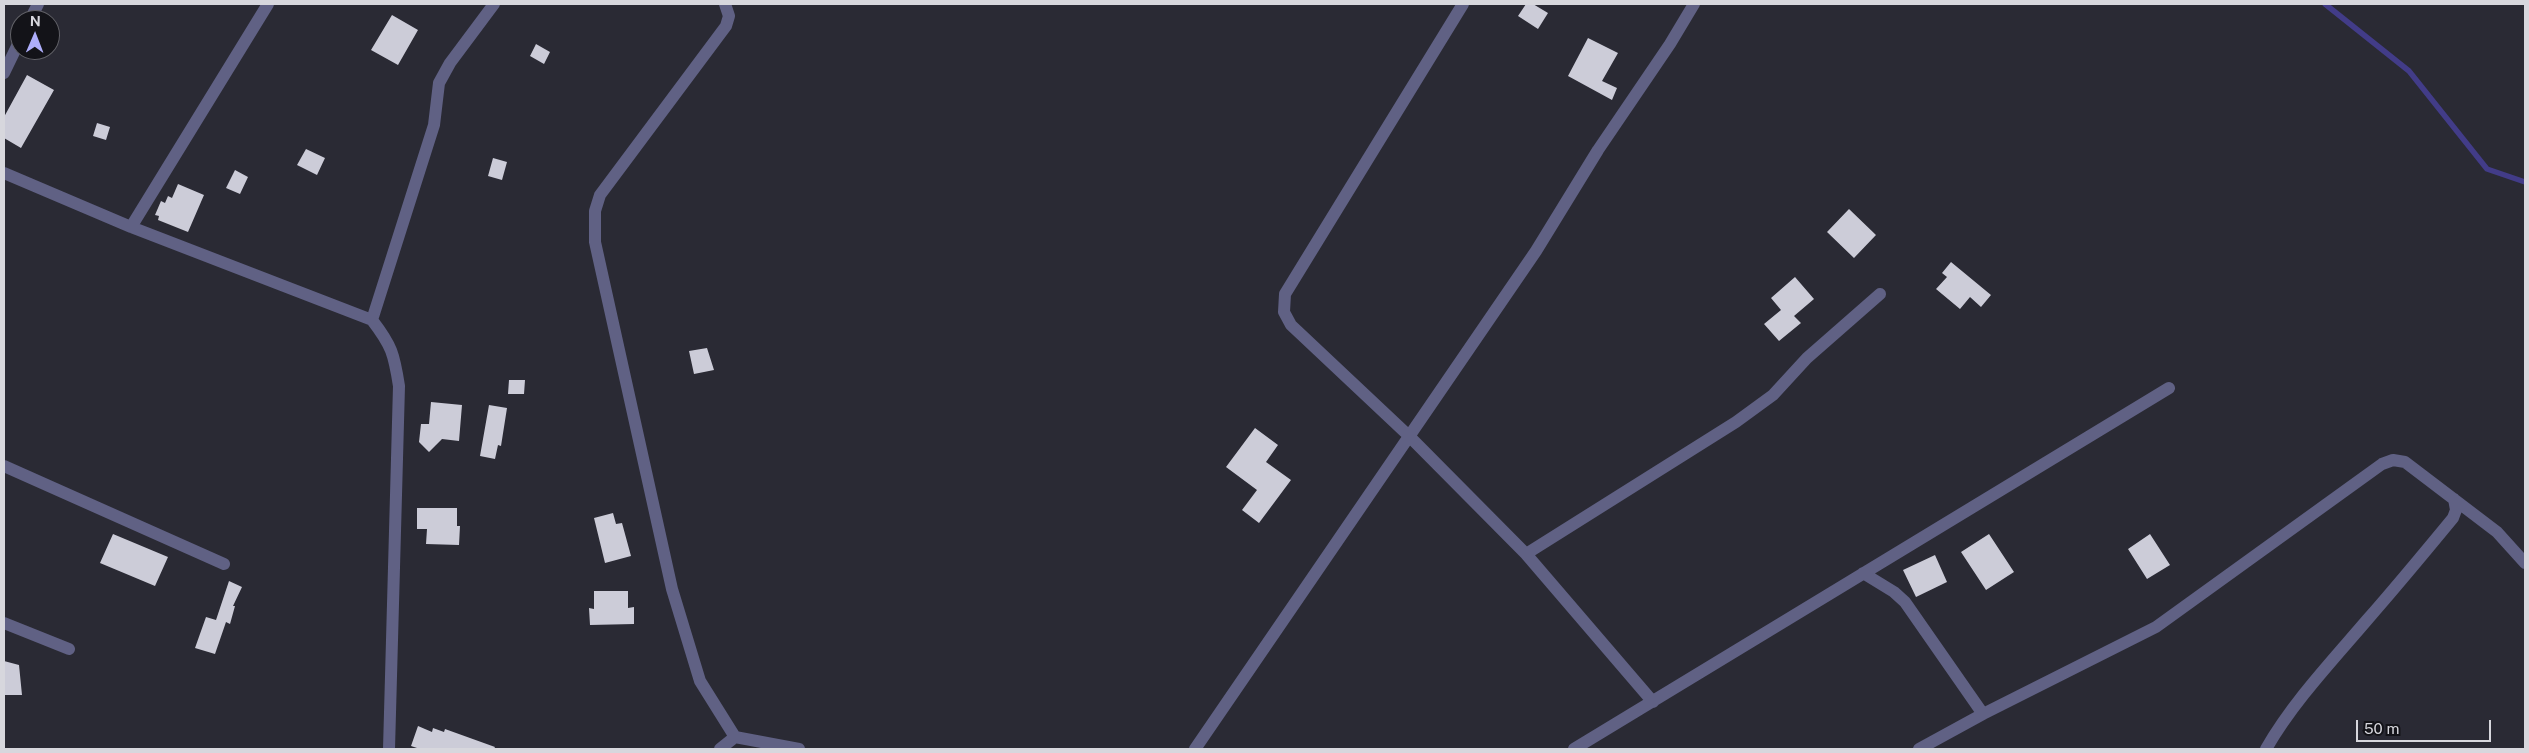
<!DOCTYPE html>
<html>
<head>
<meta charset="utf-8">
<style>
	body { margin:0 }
	#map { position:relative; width:2529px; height:753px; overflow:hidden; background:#2a2a34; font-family:"Public Sans",sans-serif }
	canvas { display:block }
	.frame { position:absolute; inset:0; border:5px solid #d7d7dd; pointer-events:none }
	.north { position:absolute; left:10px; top:10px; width:50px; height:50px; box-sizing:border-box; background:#131318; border:1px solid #616167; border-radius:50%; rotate:1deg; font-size:14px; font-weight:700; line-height:20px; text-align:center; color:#d7d7dd }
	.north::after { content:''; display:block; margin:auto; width:18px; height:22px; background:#aeaefb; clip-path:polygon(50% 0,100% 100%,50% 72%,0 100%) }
	.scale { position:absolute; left:2356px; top:720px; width:135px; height:22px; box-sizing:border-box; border:2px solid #d7d7dd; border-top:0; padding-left:6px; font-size:15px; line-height:18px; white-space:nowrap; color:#d7d7dd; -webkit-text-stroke:4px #131318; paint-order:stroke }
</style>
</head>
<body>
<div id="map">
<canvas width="2529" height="753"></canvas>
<div class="frame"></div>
<div class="north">N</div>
<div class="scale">50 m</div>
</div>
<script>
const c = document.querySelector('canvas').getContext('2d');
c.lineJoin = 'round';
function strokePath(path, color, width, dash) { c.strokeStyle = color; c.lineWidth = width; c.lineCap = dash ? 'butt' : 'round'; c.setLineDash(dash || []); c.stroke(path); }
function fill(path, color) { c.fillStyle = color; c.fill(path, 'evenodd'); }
strokePath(new Path2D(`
	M2325,4L2409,71L2487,169L2525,182`), '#423c88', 5.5);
fill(new Path2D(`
	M1526,4H1533L1548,13L1538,29L1518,16Z
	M392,15L418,30L398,65L371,50Z
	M1588,38L1618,53L1602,81L1617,88L1612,100L1568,76Z
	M536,44L550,52L544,64L530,56Z
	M27,75L54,90L21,148L4,138V117Z
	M97,123L110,127L106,140L93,136Z
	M306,149L325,158L317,175L297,165Z
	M493,158L507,162L502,180L488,176Z
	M235,170L248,177L240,194L226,188Z
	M178,184L204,195L188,232L158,220L159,216L155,215L161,201L165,203L168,196L172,198Z
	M1849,209L1876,235L1854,258L1827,232Z
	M1951,262L1991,295L1981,307L1970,297L1960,309L1936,289L1947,277L1942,273Z
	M1795,277L1814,299L1794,316L1801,323L1779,341L1764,324L1781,310L1771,298Z
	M707,348L714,370L694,374L689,351Z
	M509,380H525L524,394H508Z
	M431,402L462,405L459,441L442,439L429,452L419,442L421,424H429Z
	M489,405L507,408L501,446L498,445L495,459L480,456Z
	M1255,428L1278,445L1266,462L1291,480L1259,523L1242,510L1257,490L1226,467Z
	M417,508H457V526H460L459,545L426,544L427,529H417Z
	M613,513L616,524L622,523L631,556L605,563L594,518Z
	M113,534L168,557L155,586L100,563Z
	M1989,534L2014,572L1986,590L1961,552Z
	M2150,534L2170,565L2147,579L2128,549Z
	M1935,555L1947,582L1916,597L1903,570Z
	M229,581L242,587L233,606H235L230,624L226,622L215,654L195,648L206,617L216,620Z
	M594,591H628V608L634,607V624L590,625L589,608L594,609Z
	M4,661L19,665L22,695H4Z
	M418,726L432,732L433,728L444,732L445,729L495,747L494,749H420L411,746Z`), '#ccccd8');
strokePath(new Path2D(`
	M725,4L729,16L726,26L600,195L595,211V242L672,589L700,681L735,737L799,749
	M1463,4L1285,294L1284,312L1291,325L1409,436L1526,554L1653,702
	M30,20L38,4
	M4,73L20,40
	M4,173L131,227L372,320C392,346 394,354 399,386L389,749
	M131,227L268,4
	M372,320L434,125L439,83L450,63L494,4
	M4,466L224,564
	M1526,554L1736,422L1773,395L1807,358L1880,294
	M1863,573L1894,592L1905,602L1983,714
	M4,623L69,649
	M720,749L735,737
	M1195,749L1536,251L1598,150L1670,44L1694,4
	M1574,749L2169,388
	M1919,749L1983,714L2156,627L2382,464L2393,460L2405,462L2497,532L2525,563
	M2266,749C2293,702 2332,661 2367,620C2396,587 2425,552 2453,518L2456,510L2454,499`), '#606184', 12);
</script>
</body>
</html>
